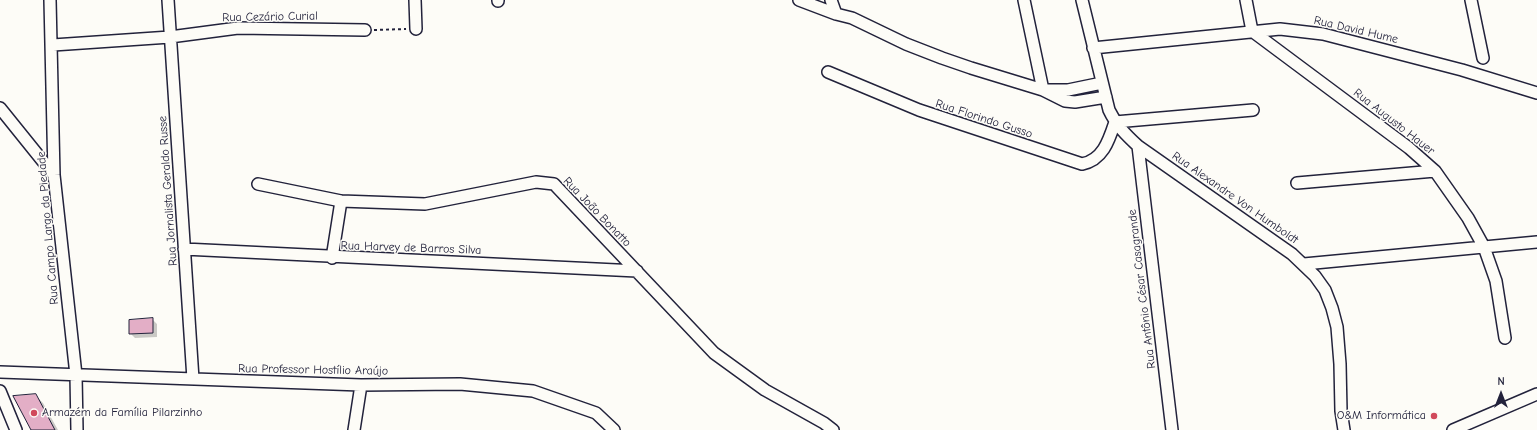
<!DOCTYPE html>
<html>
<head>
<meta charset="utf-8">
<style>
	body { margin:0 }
	#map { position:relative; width:1537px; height:430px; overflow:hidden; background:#fdfcf7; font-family:"Comic Neue",sans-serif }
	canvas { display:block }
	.north { position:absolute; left:1481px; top:374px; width:40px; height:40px; -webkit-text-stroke:3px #fdfcf7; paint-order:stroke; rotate:0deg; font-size:11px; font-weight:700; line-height:16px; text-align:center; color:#22223b }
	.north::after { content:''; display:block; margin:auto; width:14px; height:18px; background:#22223b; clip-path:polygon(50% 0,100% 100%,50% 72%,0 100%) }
</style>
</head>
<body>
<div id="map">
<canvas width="1537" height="430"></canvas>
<div class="north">N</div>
</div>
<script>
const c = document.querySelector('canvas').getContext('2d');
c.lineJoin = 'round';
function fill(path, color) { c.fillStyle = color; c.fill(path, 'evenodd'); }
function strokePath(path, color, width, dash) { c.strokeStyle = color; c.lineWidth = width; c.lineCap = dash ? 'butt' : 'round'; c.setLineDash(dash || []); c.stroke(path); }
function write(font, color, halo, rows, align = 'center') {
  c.font = font + ' "Comic Neue",sans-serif'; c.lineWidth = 3; c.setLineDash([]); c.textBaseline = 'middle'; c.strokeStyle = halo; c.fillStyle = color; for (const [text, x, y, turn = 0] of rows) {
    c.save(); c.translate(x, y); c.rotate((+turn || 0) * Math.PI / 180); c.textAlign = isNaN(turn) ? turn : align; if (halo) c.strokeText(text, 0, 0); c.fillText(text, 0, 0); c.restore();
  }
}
fill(new Path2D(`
	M152,319L157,324V337L135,338L130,333Z
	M35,395L43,403L58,430H32Z`), '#0003');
const building = new Path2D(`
	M153,318V333L129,334V320Z
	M36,394L55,430H31L13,396Z`);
fill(building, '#e3aec6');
strokePath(building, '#22223b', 1);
const minor = new Path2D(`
	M50,0L54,175L76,375L77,430
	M168,0L193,379
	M415,0L416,29
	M498,0V1
	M799,0L836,14L852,18L906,44L942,58L971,68L1043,90L1065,101L1075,102L1106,97
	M831,0L836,14
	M1024,0L1043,90
	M1082,0L1109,110C1116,125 1126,135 1138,146L1292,254L1315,276L1325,290L1332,308L1337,327L1340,364L1341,411L1344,430
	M1246,0L1252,31L1409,148L1435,171L1468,218L1484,247L1496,281L1505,338
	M1471,0L1483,58
	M53,45L170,37L238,28L365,30
	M1093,48L1280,29L1323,34L1462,70L1537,93
	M828,72L919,110L1082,164C1103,160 1109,140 1115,122L1253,110
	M1048,90H1068L1102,83
	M0,108L54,175
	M1138,146L1172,430
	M1297,183L1435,171
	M258,184L341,201L425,204L536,182L554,184L714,353L765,390L824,423L833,430
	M184,249L637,271
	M332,258L341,201
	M1304,264L1537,242
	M0,372L361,385L460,384L533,391L596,413L614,430
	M0,391L16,430
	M354,430L361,385
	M1453,430L1537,394`);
strokePath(minor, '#22223b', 14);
strokePath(new Path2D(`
	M374,30L406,29`), '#22223b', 2, [3, 3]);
strokePath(minor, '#fdfcf7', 11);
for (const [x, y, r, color] of [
	[34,413,4,"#d1495b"],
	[1434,416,4,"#d1495b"]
]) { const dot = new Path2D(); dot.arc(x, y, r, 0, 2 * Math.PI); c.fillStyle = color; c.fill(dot); strokePath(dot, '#fdfcf7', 1.5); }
write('12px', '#22223b', '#fdfcf7', [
	["Rua Cezário Curial",270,17,-1],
	["Rua David Hume",1356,30,13],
	["Rua Florindo Gusso",984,119,18],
	["Rua Augusto Hauer",1394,122,38],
	["Rua Jornalista Geraldo Russe",168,191,-94],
	["Rua Alexandre Von Humboldt",1235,198,35],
	["Rua João Bonatto",597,212,46],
	["Rua Campo Largo da Piedade",48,228,-95],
	["Rua Harvey de Barros Silva",411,248,2],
	["Rua Antônio César Casagrande",1142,289,-97],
	["Rua Professor Hostílio Araújo",313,370,1]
]);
write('12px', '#22223b', '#fdfcf7', [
	["Armazém da Família Pilarzinho",42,413],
	["O&M Informática",1426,416,"right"]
], 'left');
</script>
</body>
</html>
